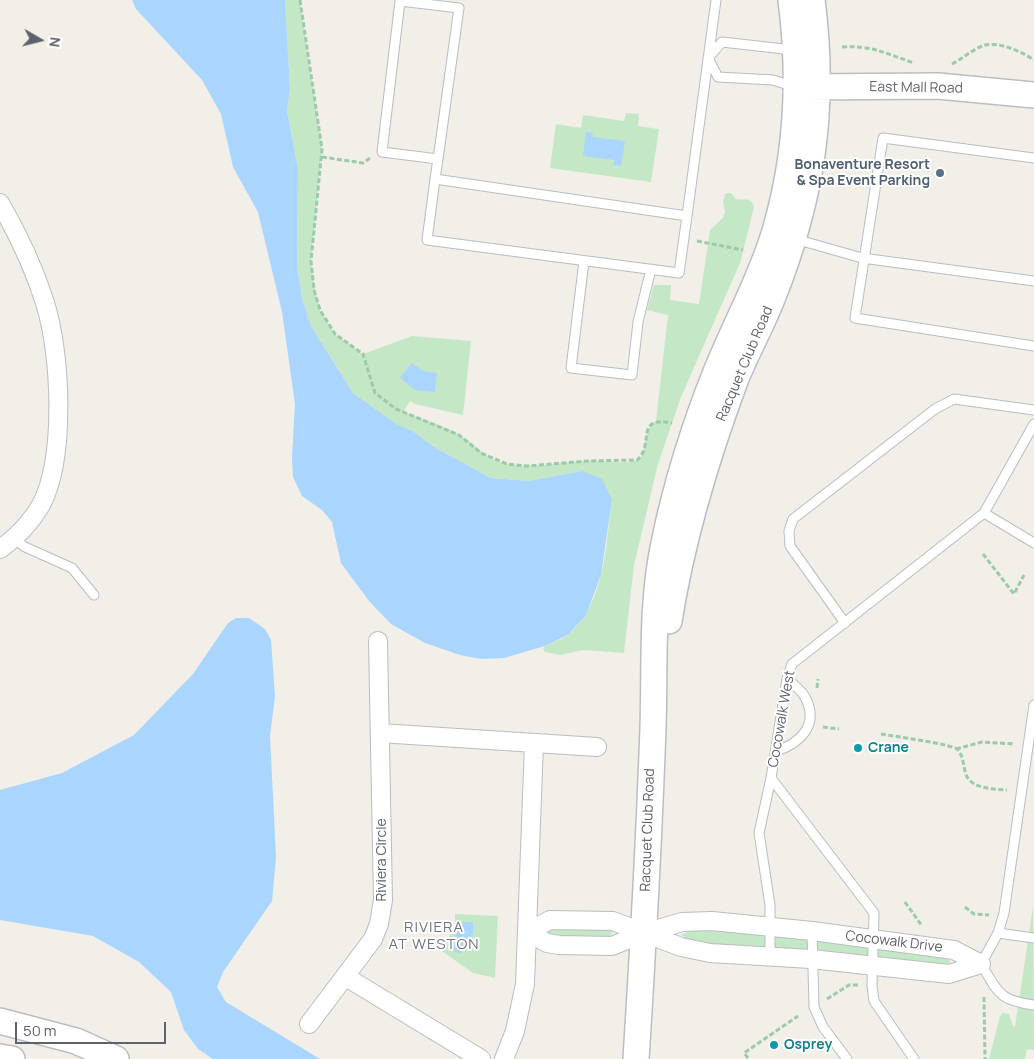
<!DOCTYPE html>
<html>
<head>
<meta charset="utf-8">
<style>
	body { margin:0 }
	#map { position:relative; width:1034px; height:1059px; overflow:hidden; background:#f1efe7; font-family:Manrope,sans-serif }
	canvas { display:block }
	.north { position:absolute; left:15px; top:15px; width:50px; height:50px; -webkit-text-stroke:4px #fff; paint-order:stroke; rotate:98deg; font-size:14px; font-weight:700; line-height:20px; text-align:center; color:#5f6268 }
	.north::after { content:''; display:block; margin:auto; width:18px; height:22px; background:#5f6268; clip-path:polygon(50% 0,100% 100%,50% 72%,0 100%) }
	.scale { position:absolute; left:15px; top:1022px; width:151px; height:22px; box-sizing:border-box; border:2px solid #5f6268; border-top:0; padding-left:6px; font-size:15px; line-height:18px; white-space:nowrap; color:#5f6268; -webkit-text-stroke:4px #fff; paint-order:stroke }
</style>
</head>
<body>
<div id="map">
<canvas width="1034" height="1059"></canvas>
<div class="north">N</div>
<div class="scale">50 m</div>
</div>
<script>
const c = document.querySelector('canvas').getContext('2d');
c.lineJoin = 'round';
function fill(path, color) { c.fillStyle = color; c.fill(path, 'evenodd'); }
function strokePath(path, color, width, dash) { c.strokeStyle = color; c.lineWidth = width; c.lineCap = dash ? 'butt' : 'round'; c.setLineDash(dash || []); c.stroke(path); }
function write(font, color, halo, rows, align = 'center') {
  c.font = font + ' Manrope,sans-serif'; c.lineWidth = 4; c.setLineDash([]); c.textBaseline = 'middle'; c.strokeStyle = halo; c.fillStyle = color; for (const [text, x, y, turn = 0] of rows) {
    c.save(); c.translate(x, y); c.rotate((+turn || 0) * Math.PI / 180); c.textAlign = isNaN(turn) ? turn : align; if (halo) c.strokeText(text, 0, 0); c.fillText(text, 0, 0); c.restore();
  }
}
fill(new Path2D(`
	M285,0H300L322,149L311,261L315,290L320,310L335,334L363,354L412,336L471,341L463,415L415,404L410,401L403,412C422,419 443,425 460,435C477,445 487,461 508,464C534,469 561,462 587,461C602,460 623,465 637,460C649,455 640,433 656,421L668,315L647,310L654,285H671L670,300L699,304L710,230L723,218L725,211L723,201L726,193H731L736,199C745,201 750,196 754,207L740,263L681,397L658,464L634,565L624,653L583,650L560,655L545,652L543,649L545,646C552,642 563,640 569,634C605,603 606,543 612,500L582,471L529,481L491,478L434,447L413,431L396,425L353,393L311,326L302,298L297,266L298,169L287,111L290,89Z
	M626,113L639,114L638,126L659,129L651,182L550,168L556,124L581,128L583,115L624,121Z
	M1033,907L1034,1050L1027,1049L1025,1059H989L1000,1016L1003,1013L1009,1014L1012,1024L1015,1027Z
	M455,914L498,916L495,978L473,973L439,949L455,929Z
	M603,921L613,932L602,946L559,945L540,930Z
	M712,921L935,948L951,962L931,972L710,953L681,935Z`), '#c4e8c6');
fill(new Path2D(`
	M132,0H285L290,89L287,111L298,169L297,266L302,298L311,326L353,393L396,424L413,431L434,447L491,478L529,481L582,471L602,479L612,500L601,575L586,615L568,635L545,646L504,658L481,659L460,655L425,643L391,624L369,601L341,563L332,522L322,510L302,496L293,477L292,458L295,404L282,312L258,212L233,167L221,114L202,80L136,9Z
	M586,132L593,133L592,137L625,141L621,166L614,165V160L583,156Z
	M412,363L423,371L437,373L435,392L415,390L400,378Z
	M236,618H249L265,629L271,640L275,696L270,736L276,857L272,901L223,972L217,987L226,1002L320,1059H213L198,1049L184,1030L171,992L139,962L93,936L0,920V790L62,773L134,735L193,674L228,623Z
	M459,922H473V934L460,954L448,947L458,930Z`), '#a9d5ff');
const lane = new Path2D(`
	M793,50L722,42L708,58L718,77L773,80L795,87
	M1034,158L883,138L855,318L1034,346
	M438,159L382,152L400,1L459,8L438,159L435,179L687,216L716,0
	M435,179L427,240L679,273L687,216
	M795,239L862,258L1034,281
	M584,261L571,368L632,375L638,322L651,269
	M984,513L1034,543
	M13,538L25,547L72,568L94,595
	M845,623L790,546L789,531L793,519L935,409L954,399L1034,410
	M1034,705L1004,913L998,933L981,964C999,993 998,1000 1034,1005
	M776,751C799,744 819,726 806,699C802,690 794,685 787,679
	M812,931L814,1007L823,1027L847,1059
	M998,933L1034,938
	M770,956V905L759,833L771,778
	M914,1059L874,1001L872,985L874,913L771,778L787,679L792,664L984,513L1034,424`);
const street = new Path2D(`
	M0,203C18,234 34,268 45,303C61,353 66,458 41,505C31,522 16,538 0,549
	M380,733L597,747
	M644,933L681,947L710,953L811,959L949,974L981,964L954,950L812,931L712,921L682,922L644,933L612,946L559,945L547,943L527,932L550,920L613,921L644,933
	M346,977L481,1059
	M309,1024L373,939L379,924L383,900L378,641
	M504,1059L515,1031L525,984L534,743`);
const secondary = new Path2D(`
	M802,87L938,86L1034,95
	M669,621C682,539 706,459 735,381C746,353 761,327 772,299C812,199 826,108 812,0
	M0,1021L76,1041L116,1059
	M0,1057L12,1059
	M636,1059C643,949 649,838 653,728C655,666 651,604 664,543C676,485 694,427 716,372C735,325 760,280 775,231C797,156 801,78 791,0`);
strokePath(lane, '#babcc1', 11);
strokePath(street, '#babcc1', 20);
strokePath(secondary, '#bbbdc3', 28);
strokePath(new Path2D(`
	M300,0L322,149L311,261L314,290L320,310L335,334L363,354L375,393L396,409L459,435L481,453L507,464L527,466L587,461L637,460C655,445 634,415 672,423
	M842,47C872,45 887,54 914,63
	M952,64C962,59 972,50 982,46C997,40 1022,52 1034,60
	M322,157L363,163L370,158
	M697,241L743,250
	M983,554L1014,594L1024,575
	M817,688L818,679
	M823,727L839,729
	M881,734C893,736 950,744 957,749C963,755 963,763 965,771C968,789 993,789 1007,790
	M956,749L982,742L1015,744
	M905,902L922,926
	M965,907L974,914L989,915
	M984,997L985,1059
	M827,999L849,985H859
	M748,1058L744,1053L798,1016`), '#9dc9ac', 3, [5, 2.5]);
strokePath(lane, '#fff', 9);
strokePath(street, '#fff', 18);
strokePath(secondary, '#fff', 25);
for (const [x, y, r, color] of [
	[940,173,5,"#5c6f8a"],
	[858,748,5,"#0f9aa8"],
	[774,1045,5,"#0f9aa8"]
]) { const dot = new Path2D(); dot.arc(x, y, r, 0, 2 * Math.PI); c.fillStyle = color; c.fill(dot); strokePath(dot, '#fff', 2); }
write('14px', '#5f6268', '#fff', [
	["East Mall Road",916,88,1],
	["Racquet Club Road",745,364,-67],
	["Cocowalk West",782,719,-80],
	["Racquet Club Road",648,830,-88],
	["Riviera Circle",382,860,-90],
	["Cocowalk Drive",894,942,7]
]);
write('bold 14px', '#4e5e75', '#fff', [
	["Bonaventure Resort",930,165],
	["& Spa Event Parking",930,181]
], 'right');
write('bold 14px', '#0d838f', '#fff', [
	["Crane",868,748],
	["Osprey",784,1045]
], 'left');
c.letterSpacing = '1px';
write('15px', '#70747a', '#fff', [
	["RIVIERA",434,928],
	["AT WESTON",434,945]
]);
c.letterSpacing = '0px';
</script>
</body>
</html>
